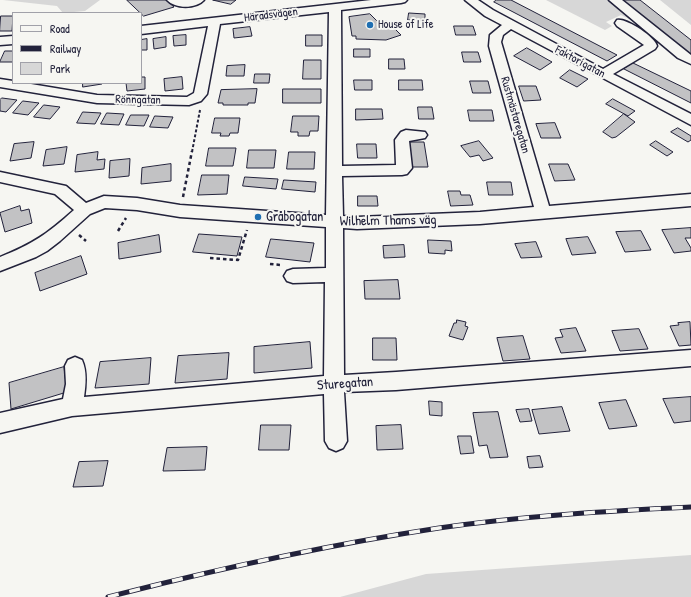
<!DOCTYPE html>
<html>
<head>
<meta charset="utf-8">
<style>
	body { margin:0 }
	#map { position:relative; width:691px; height:597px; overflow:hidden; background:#f6f6f2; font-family:"Patrick Hand",sans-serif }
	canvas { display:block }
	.legend { position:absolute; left:12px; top:12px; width:130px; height:72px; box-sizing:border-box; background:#f6f6f2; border:1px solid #a1a1a9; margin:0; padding:5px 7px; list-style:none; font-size:12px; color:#22223b }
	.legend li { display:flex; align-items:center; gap:8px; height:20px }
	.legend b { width:20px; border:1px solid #a1a1a9 }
</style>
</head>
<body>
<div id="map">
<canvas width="691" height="597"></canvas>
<ul class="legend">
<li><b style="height:5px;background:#f6f6f2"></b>Road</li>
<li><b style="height:5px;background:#22223b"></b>Railway</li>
<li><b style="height:11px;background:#d7d7d7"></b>Park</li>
</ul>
</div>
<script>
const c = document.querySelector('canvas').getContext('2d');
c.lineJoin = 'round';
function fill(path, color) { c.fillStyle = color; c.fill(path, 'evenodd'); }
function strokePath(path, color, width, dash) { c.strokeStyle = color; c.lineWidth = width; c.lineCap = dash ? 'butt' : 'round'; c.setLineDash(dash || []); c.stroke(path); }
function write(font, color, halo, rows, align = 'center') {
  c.font = font + ' "Patrick Hand",sans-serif'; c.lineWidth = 4; c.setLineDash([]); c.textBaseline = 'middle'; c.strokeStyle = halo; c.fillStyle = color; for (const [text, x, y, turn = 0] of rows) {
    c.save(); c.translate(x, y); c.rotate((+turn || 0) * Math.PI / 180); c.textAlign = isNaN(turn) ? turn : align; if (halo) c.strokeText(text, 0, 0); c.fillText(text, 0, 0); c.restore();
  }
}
fill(new Path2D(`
	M3,0H100L85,11L63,13L57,6Z
	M546,0H613L634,17L629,19L621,15L606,22L612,26L605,30Z
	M660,0H691V25Z
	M691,555V597H340L426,574Z`), '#d7d7d7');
const building = new Path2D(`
	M127,0H166L174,7L144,16Z
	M213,0H236L231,4Z
	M497,0H511L617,55L607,61L494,2Z
	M623,0H640L691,40V56Z
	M409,13L425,14V21L408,20Z
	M370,14L378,22L387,21L401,35L386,40L356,39V36H352L349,17Z
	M1,16H13L12,31H0Z
	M454,26H473L476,35H456Z
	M250,27L252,36L234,38L233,29Z
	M186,35V45L174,46L173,36Z
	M306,35H322V46H306Z
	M166,37V47L154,49L153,39Z
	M147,39V50H141V40Z
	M527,48L552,62L540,70L514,56Z
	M354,49H370V57H354Z
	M5,51H13V62H0Z
	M462,52H478L481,62H464Z
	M389,59H404L405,69H389Z
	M304,60H321V79H303Z
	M633,63L691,91V103L624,69Z
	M245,65L244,76H226L227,66Z
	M570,70L588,79L577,87L560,78Z
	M255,74H270L269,83H254Z
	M141,77H145V89L127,91L126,83H141Z
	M182,77L183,89L165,91L164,79Z
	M354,80H372V90H355Z
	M399,80H422L423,90H399Z
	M470,81H488L491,93H473Z
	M83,83H102V84L83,87Z
	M519,86H536L541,100L524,101Z
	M257,89L255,103H248V105H223V103H218L221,90Z
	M283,89H321V103H283Z
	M2,98L17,100L6,112L0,111V100Z
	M613,99L635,111L628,116L606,104Z
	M23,101L39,103L28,115L13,113Z
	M44,105L60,107L50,119L34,117Z
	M418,107H432L434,119H419Z
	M356,109H382L383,119L356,120Z
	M468,110H492L494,121H470Z
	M83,112L101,113L95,124L77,123Z
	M107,113L124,114L119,125L101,124Z
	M624,114L635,122L616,137L612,138L603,132Z
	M131,115H149L144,126L126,125Z
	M155,116L173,117L168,128L150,127Z
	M293,116H319L318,131H310L309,136H298V132H291Z
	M215,118H240L238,133H230L229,136H220L221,133H212Z
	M555,123L561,138H541L536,124Z
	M678,128L691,136V140L688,142L671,132Z
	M479,141L493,158L483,161L479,155L470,157L461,146Z
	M656,141L673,152L667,156L650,145Z
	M34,142L31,158L10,161L14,144Z
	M404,142H424L428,167H407Z
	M357,144H376L377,158H358Z
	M67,147L64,164L43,166L46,150Z
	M209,148H236L233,166H206Z
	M249,150H276L274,168H247Z
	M98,152L97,160L105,159L104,169L75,172L77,155Z
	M289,152H315L314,169H287Z
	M130,159L129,176L109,178L110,161Z
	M171,164V181L141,184L142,168Z
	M549,164H568L575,180L555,181Z
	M202,175H229L227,194L198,195Z
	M245,177L278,179L276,189L243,186Z
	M284,180L316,182L315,192L282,189Z
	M487,182H511L513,195H489Z
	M448,191H460L461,195H470L473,205L451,206Z
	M358,196H377L378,206H358Z
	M20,206L21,211L29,209L32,223L5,232L0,213Z
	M691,228V238H685L691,248V251L674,253L662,230Z
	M641,231L651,250L625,252L616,232Z
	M199,234L242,237L237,256L193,252Z
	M159,235L161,252L119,259L118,243Z
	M588,237L596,253L572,255L566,239Z
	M271,239L314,243L310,262L266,257Z
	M428,240L451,241L452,251L445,250V254L429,253Z
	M536,242L542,257L521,258L515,244Z
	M404,245L405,257L384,258L383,246Z
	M81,256L87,274L40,291L35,273Z
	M398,280L400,299H365L364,281Z
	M457,320L466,322L465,326L468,327L463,340L449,336L454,323H456Z
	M690,322L691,345L679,346L670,326L679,325L678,323Z
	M576,328L586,351L561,353L555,338L563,337L560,330Z
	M639,329L648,349L620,351L612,331Z
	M523,336L530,359L503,361L497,338Z
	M373,338H396L397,360H373Z
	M310,342L312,368L254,373V347Z
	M229,353L227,379L175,383L178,356Z
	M151,358L149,384L95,388L100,362Z
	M64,367L67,392L11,409L9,383Z
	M691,397V421L674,423L663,399Z
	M626,400L637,426L609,429L599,403Z
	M429,401L442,402V416L430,415Z
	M562,407L570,431L539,434L532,410Z
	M529,409L532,421L520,422L516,410Z
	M498,412L508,457L490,458L487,445L479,446L473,413Z
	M261,425H291L289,450H259Z
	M401,425L403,449L377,450L376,426Z
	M458,436H471L474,453L461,454Z
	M207,447L205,470L163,471L167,448Z
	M540,456L543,467L529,468L527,457Z
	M108,461L103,486L73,487L79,462Z`);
fill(building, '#c2c2c4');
strokePath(building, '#22223b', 1);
const minor = new Path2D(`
	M167,0H204C196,9 175,9 167,0Z
	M371,0H407L405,2L401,3L341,10L342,166L396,165L395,140L401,132L406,130L425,132L427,135L425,138L409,141L412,168L407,174L402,175L342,176L343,216L357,217L480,212L534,207L489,46L490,35L502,25L485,16L465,0H478L493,10L603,69L644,45L617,26L615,23L617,20C626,18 655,37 657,46L655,49L613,74L691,114V125L511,29L503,35L501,42L549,206L691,194V206L480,224L357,229L343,228L344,375L396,372L691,350V366L396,390L344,392L347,441L343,448L336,451L329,448L325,441L324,394L72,416L0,433V413L63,399L66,384L65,366L68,360L75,357L82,360C87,371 86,384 84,397L324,376L325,282L293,283L287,281L284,276L287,271L293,269L326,268V227L180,217L137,210L105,208L90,214L60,241L47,251L36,257L0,271V257C33,244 47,234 74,210L55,194L0,182V172L66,186L86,203L104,196L137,198L180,205L326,215L329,12L220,24L207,94L201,101L189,105L97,103L0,87V79L13,81V83H25L97,95L187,97L194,93L208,26L141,34V26Z
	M609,0H622L691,55V64L678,58Z
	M13,36V44L0,45V37Z`);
strokePath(minor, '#22223b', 3);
strokePath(new Path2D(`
	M192,152L200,110`), '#22223b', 2, [3, 2]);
strokePath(new Path2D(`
	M183,197L192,151
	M118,231L126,218
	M79,235L86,241
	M210,258L238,260L247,230
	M270,264L281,265`), '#22223b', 2.5, [3.5, 3]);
fill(minor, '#f6f6f2');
const rail = new Path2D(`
	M108,597C217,569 327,545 439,528C522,516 607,511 691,507`);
strokePath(rail, '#22223b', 5);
strokePath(rail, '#f6f6f2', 3.5, [11]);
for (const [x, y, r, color] of [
	[370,25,4,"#1f6fb2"],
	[258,217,4,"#1f6fb2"]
]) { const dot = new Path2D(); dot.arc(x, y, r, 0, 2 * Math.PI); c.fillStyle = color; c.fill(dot); strokePath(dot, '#f6f6f2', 1.5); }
write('12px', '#22223b', '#f6f6f2', [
	["Häradsvägen",271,15,-7],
	["Faktorigatan",580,62,28],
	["Rönngatan",138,100,1],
	["Rustmästaregatan",515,115,74]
]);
write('12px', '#22223b', '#f6f6f2', [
	["House of Life",378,25]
], 'left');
write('14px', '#22223b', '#f6f6f2', [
	["Gråbogatan",266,217]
], 'left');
write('14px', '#22223b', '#f6f6f2', [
	["Wilhelm Thams väg",388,221,-1],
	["Sturegatan",345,384,-4]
]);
</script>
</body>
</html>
